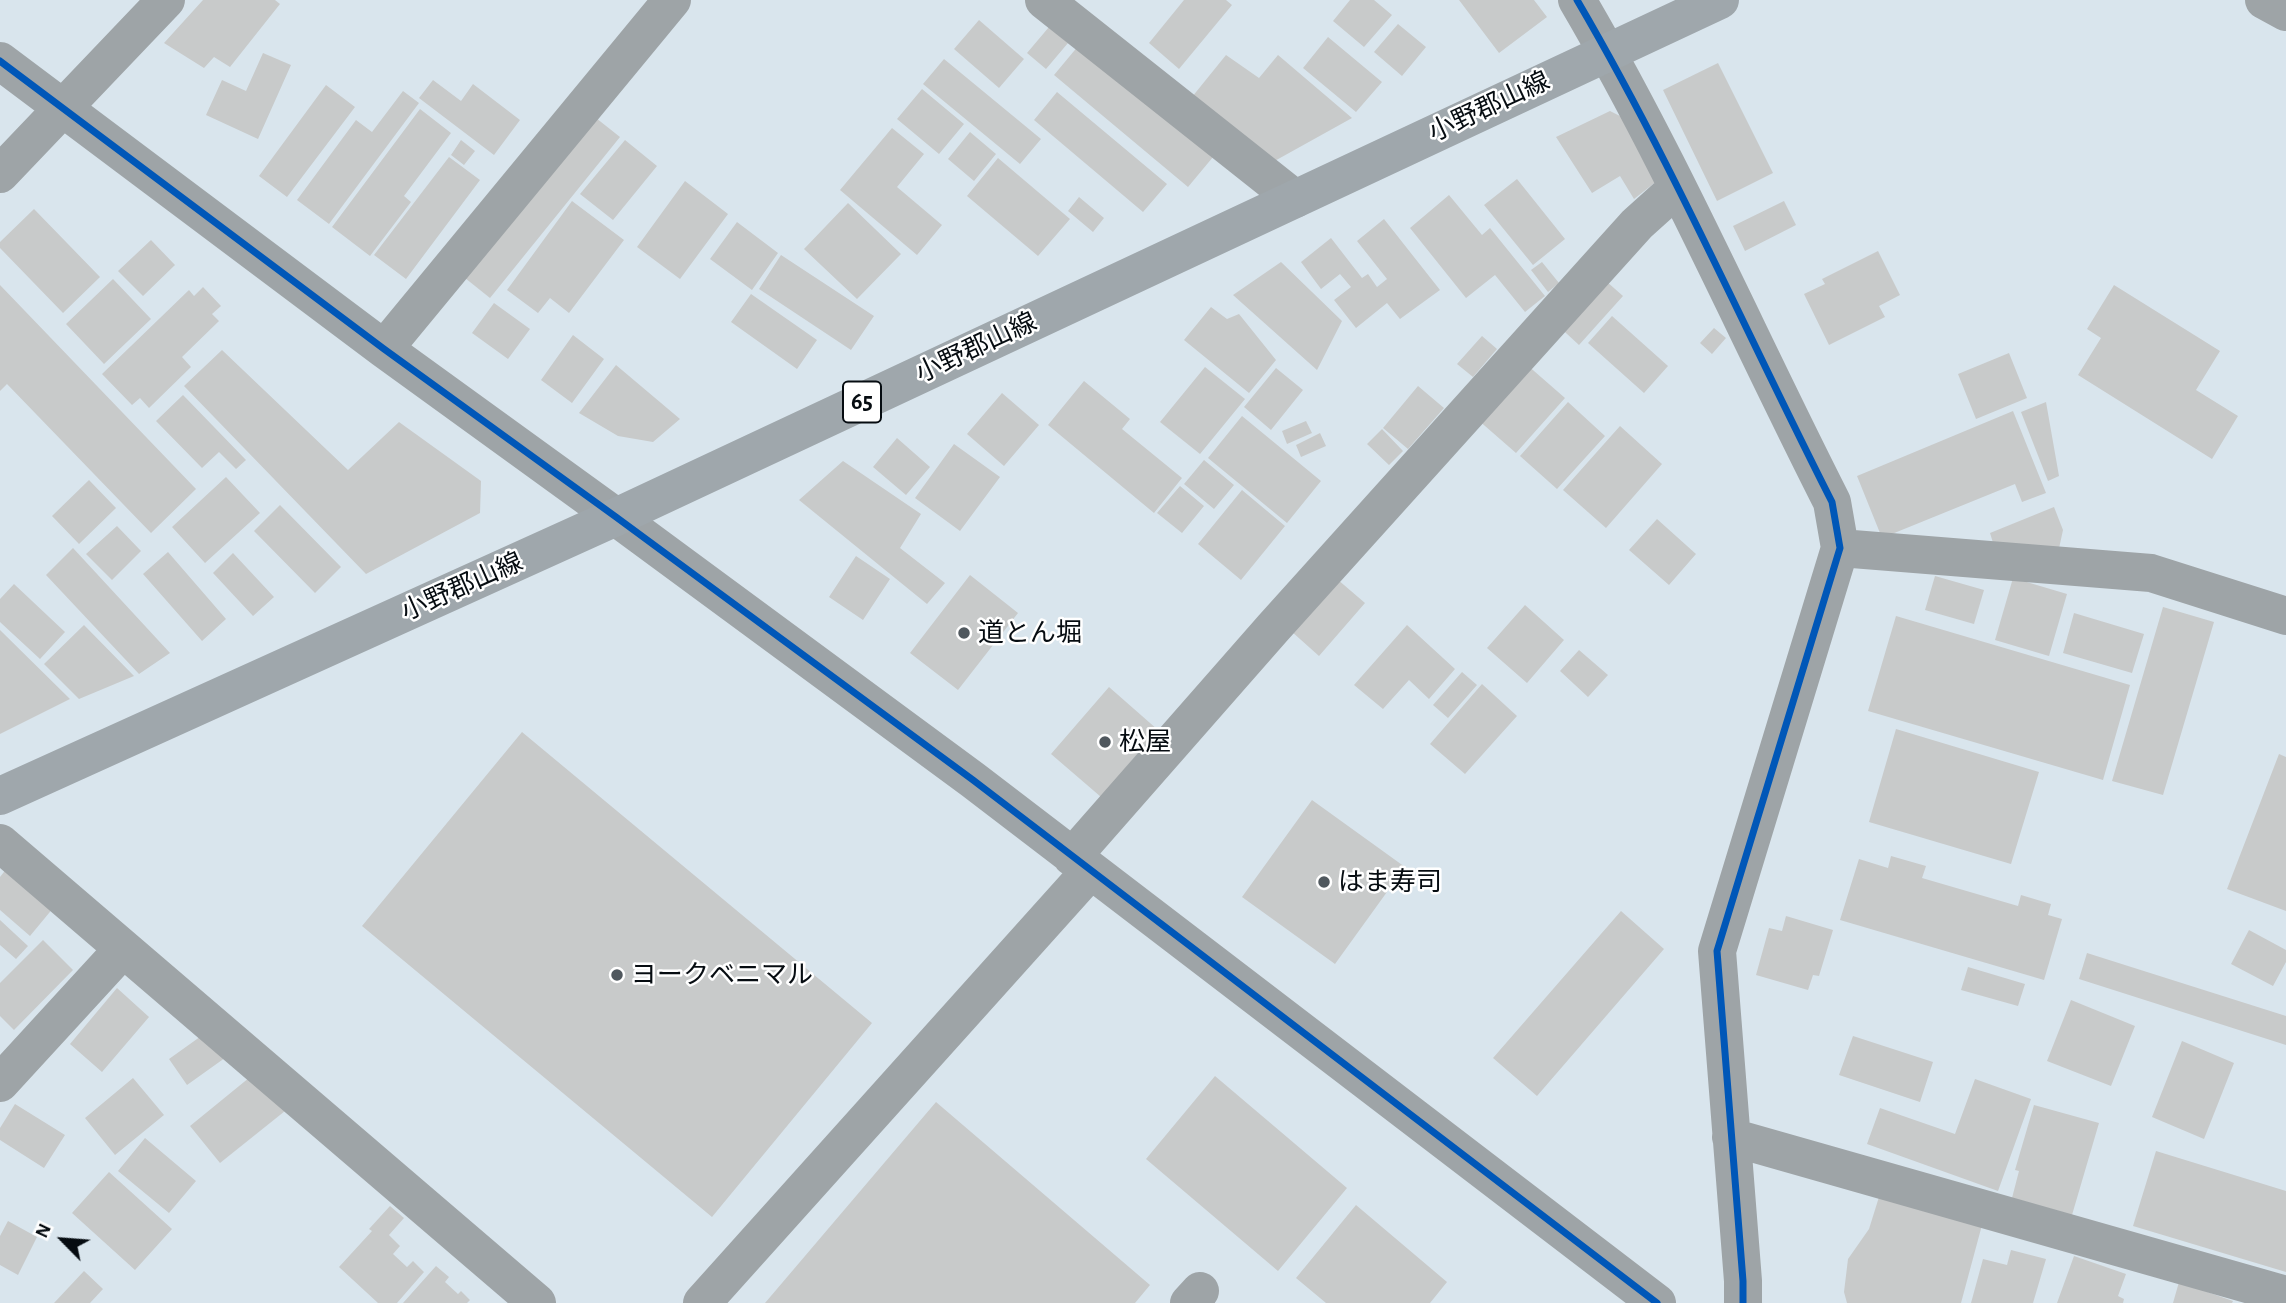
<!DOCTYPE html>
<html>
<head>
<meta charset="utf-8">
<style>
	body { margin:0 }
	#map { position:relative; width:2286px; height:1303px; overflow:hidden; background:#d9e5ed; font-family:"Alegreya Sans",sans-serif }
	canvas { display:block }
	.north { position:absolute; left:28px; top:1205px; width:70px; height:70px; -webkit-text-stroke:5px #fff; paint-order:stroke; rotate:295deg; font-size:19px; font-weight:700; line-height:28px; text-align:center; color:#060c11 }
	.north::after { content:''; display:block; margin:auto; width:24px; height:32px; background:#060c11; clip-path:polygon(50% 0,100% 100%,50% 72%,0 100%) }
</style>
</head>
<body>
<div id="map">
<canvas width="2286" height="1303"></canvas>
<div class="north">N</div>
</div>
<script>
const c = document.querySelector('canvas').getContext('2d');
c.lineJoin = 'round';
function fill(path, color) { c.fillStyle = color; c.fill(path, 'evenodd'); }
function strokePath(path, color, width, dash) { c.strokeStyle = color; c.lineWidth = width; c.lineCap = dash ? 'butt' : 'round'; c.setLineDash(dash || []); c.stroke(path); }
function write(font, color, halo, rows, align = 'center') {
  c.font = font + ' "Alegreya Sans","Noto Sans JP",sans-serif'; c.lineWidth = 5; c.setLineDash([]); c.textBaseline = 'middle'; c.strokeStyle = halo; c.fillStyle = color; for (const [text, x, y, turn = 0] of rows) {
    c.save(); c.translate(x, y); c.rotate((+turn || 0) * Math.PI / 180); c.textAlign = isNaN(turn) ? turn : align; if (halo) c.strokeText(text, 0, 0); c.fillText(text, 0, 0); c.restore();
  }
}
fill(new Path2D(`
	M203,0H275L280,4L230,67L214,57L204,68L164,43Z
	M1184,0H1226L1232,5L1179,69L1149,43Z
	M1350,0H1374L1392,15L1364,47L1333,21Z
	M1459,0H1534L1547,17L1499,53Z
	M979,20L1024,59L999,88L954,49Z
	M1398,24L1426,47L1402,76L1374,52Z
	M1049,27L1068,43L1046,69L1027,53Z
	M1328,37L1382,82L1356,112L1303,68Z
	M1079,45L1213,157L1188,187L1054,75Z
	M263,53L291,65L258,139L206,115L222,80L246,91Z
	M1226,55L1259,78L1278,55L1352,118L1271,163L1192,97Z
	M944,59L1041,139L1020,164L923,84Z
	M1718,63L1773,173L1717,201L1663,90Z
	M433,80L461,101L473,84L520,120L494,155L419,98Z
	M326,85L355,107L287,197L259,176Z
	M922,89L964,124L939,154L897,119Z
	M403,91L419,103L329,224L297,200L356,120L372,132Z
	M1057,92L1167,184L1143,212L1034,120Z
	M420,109L451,133L404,196L411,202L370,256L332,227Z
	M1610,111L1624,118L1657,181L1634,199L1620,176L1592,193L1556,137Z
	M596,118L620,137L490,298L465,278Z
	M892,128L924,154L897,187L942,225L917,255L840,190Z
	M970,132L996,154L974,181L948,159Z
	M461,140L475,151L464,165L451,155Z
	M625,140L657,166L613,220L580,194Z
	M449,157L480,180L406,279L374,255Z
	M998,158L1070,219L1038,256L967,196Z
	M1517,179L1565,239L1533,265L1484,205Z
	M685,181L728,214L680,279L637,247Z
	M1449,195L1482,235L1490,228L1545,296L1525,312L1495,275L1466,298L1410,228Z
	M1079,197L1104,218L1093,232L1068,211Z
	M572,201L624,240L569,313L550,298L538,313L507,290Z
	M1784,201L1796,225L1745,251L1733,226Z
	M848,203L901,254L857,299L804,249Z
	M34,209L100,277L63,313L0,248V242Z
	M1384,219L1440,290L1400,319L1387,303L1356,328L1334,300L1351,287L1340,274L1321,289L1301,262L1331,238L1362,278L1368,274L1377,287L1387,279L1357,241Z
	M737,222L778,253L752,290L710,259Z
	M151,240L175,265L143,296L118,271Z
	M1878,251L1900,295L1879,306L1885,317L1829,345L1804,294L1825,284L1822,279Z
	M781,255L874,316L851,350L759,289Z
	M1281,262L1342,321L1317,370L1233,295Z
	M1542,262L1559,283L1548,292L1531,270Z
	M1598,274L1623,296L1579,345L1554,322Z
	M113,279L151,319L104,364L66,324Z
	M0,285L196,489L151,533L7,384L0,391Z
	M2114,285L2220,351L2196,390L2238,416L2212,459L2078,375L2101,338L2087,329Z
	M203,287L221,306L212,314L219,321L182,357L191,367L149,408L140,398L132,405L102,374L189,290L194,296Z
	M751,294L817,340L797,369L731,322Z
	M494,303L530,329L508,359L472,333Z
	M1211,307L1227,319L1239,314L1276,360L1249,393L1184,340Z
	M1612,316L1668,366L1644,393L1588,343Z
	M1714,328L1726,338L1712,354L1700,343Z
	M573,335L604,359L572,403L541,380Z
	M1482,336L1497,349L1473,377L1457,364Z
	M222,350L348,470L399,422L481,481L480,513L366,574L184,386Z
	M2009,353L2027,398L1976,419L1958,374Z
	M1526,364L1565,398L1516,453L1477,419Z
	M616,365L680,419L653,442L618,436L579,413Z
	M1205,367L1245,399L1200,454L1160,422Z
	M1276,368L1303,390L1271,430L1244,407Z
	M1084,381L1130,419L1122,429L1182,478L1154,513L1048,425Z
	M1418,386L1444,408L1408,449L1383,428Z
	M1002,393L1039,425L1004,466L967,434Z
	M183,395L246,460L236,469L219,452L202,468L156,421Z
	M1568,402L1605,436L1557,489L1520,456Z
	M2046,402L2059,476L2048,481L2021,412Z
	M2013,411L2046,493L2022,502L2015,484L1882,538L1857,476Z
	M1242,416L1321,481L1287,523L1208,458Z
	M1306,421L1312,433L1287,444L1282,431Z
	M1620,426L1662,464L1606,528L1563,490Z
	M1382,429L1403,451L1389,465L1367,444Z
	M1320,433L1326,446L1301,457L1296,445Z
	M897,438L930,467L906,495L873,467Z
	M954,444L1000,477L960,531L915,498Z
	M1204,460L1234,485L1214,509L1184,484Z
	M843,461L921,514L900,548L945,583L927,604L799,500Z
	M226,477L260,513L205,563L172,527Z
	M89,480L116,508L79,544L52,516Z
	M1180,486L1204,506L1182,533L1157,513Z
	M1242,490L1285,526L1241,580L1198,544Z
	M280,505L341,567L315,593L254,531Z
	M2054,507L2063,530L2058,553L1994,546L1990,533Z
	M1657,519L1696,554L1669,585L1629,550Z
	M117,526L141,551L112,580L86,554Z
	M73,548L170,653L139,674L46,575Z
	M168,552L226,619L202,641L143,574Z
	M233,553L274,597L253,616L213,573Z
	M856,556L890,579L863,620L829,597Z
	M970,575L1018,613L958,690L910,653Z
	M1935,576L1984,590L1974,624L1925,610Z
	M2013,578L2067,594L2049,656L1995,640Z
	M1337,579L1365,603L1319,656L1291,631Z
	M14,584L65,632L40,659L0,622V599Z
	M1525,605L1564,640L1527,683L1487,648Z
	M2163,607L2214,622L2163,795L2112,781Z
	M2074,613L2144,634L2132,673L2063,653Z
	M1896,616L2130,685L2103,780L1868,711Z
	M84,625L134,676L79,699L44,664Z
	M1407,625L1455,669L1429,699L1409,680L1383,709L1354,685Z
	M0,630L70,699L0,734Z
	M1579,650L1608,675L1588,697L1560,671Z
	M1462,672L1477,685L1448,718L1433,705Z
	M1482,684L1517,716L1465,774L1430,744Z
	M1109,687L1158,730L1101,797L1051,754Z
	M1896,729L2039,772L2011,864L1869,822Z
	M522,732L872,1023L712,1217L362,926Z
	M2279,754L2286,757V911L2227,889Z
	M1312,800L1405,867L1335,964L1242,897Z
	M1891,856L1926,866L1922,878L2018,906L2021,895L2051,904L2048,915L2062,919L2044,980L1840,920L1859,859L1888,868Z
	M7,868L54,907L30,936L0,910V877Z
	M1621,911L1664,949L1537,1096L1493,1058Z
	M1786,916L1833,930L1819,976L1813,975L1808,990L1756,975L1769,928L1782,931Z
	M0,920L28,946L16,959L0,945Z
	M2249,930L2286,950V962L2273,986L2231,964Z
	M43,940L73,970L14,1030L0,1016V983Z
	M2087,953L2286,1016V1045L2079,979Z
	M1968,967L2025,984L2018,1006L1961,990Z
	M117,988L149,1017L102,1072L70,1044Z
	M2071,1000L2135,1026L2111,1086L2047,1061Z
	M211,1029L229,1055L187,1085L169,1059Z
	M1853,1036L1933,1062L1920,1102L1839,1075Z
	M2182,1041L2234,1063L2204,1139L2152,1117Z
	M255,1073L285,1111L220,1163L190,1126Z
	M1215,1076L1347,1188L1278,1271L1146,1159Z
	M133,1078L164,1115L115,1155L85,1118Z
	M1975,1079L2031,1099L1998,1191L1867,1144L1880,1108L1955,1134Z
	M936,1102L1150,1285L1135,1303H765Z
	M15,1104L65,1135L44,1168L0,1140V1128Z
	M2034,1105L2099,1123L2072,1215L2012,1198L2019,1171L2015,1170Z
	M145,1138L196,1181L169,1213L118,1171Z
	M2156,1151L2286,1191V1272L2133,1226Z
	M109,1172L172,1229L135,1270L72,1213Z
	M1879,1197L1982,1225L1961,1303H1847L1844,1292L1848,1259L1869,1229Z
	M1356,1205L1447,1282L1430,1303H1326L1296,1278Z
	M390,1206L404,1218L389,1235L400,1246L393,1254L407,1267L413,1261L424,1272L397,1303H378L339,1267L372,1231L369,1229Z
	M8,1221L37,1237L18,1275L0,1265V1236Z
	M2011,1250L2046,1259L2033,1303H1971L1983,1259L2007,1265Z
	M2074,1256L2126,1274L2118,1296L2124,1299L2123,1303H2057Z
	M436,1266L449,1277L445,1282L458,1294L461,1291L470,1300L467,1303H403Z
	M84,1271L103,1289L90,1303H54Z
	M2179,1282L2233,1301L2232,1303H2173Z`), '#c8caca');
strokePath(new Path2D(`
	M1044,0L1295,199
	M1577,0C1672,162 1747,335 1832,502L1840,548L1717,951L1743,1281V1303
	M2264,0L2286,12
	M0,61L384,349L616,517L973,780L1657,1303
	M0,174L166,0
	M384,349L672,0
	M1840,548L2151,573L2286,616
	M0,843L537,1303
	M1072,857L1273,628L1637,224L1677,188
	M0,1083L123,949
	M1731,1137L2286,1295
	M702,1303L1090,871
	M1189,1303L1200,1291`), '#9ea4a7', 38);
strokePath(new Path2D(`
	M0,796L616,517L1720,0`), '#9fa7ac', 38);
strokePath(new Path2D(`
	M1577,0C1672,162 1747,335 1832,502L1840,548L1717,951L1743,1281V1303
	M0,61L384,349L616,517L973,780L1657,1303`), '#0057b8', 7);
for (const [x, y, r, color] of [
	[964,633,7,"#50585e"],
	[1105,742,7,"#50585e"],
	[1324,882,7,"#50585e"],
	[617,975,7,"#50585e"]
]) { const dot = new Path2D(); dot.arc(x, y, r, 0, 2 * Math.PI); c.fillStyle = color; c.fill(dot); strokePath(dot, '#fff', 2.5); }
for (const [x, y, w] of [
	[862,402,38]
]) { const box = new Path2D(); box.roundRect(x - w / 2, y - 20.5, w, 41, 5); c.fillStyle = '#fff'; c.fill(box); strokePath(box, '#060c11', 2); }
write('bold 24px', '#060c11', null, [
	["65",862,402]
]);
write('26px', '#060c11', '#fff', [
	["小野郡山線",1489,107,-25],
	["小野郡山線",976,348,-25],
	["小野郡山線",462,587,-24]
]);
write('26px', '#060c11', '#fff', [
	["道とん堀",978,633],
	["松屋",1119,742],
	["はま寿司",1338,882],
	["ヨークベニマル",631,975]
], 'left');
</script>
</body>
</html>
